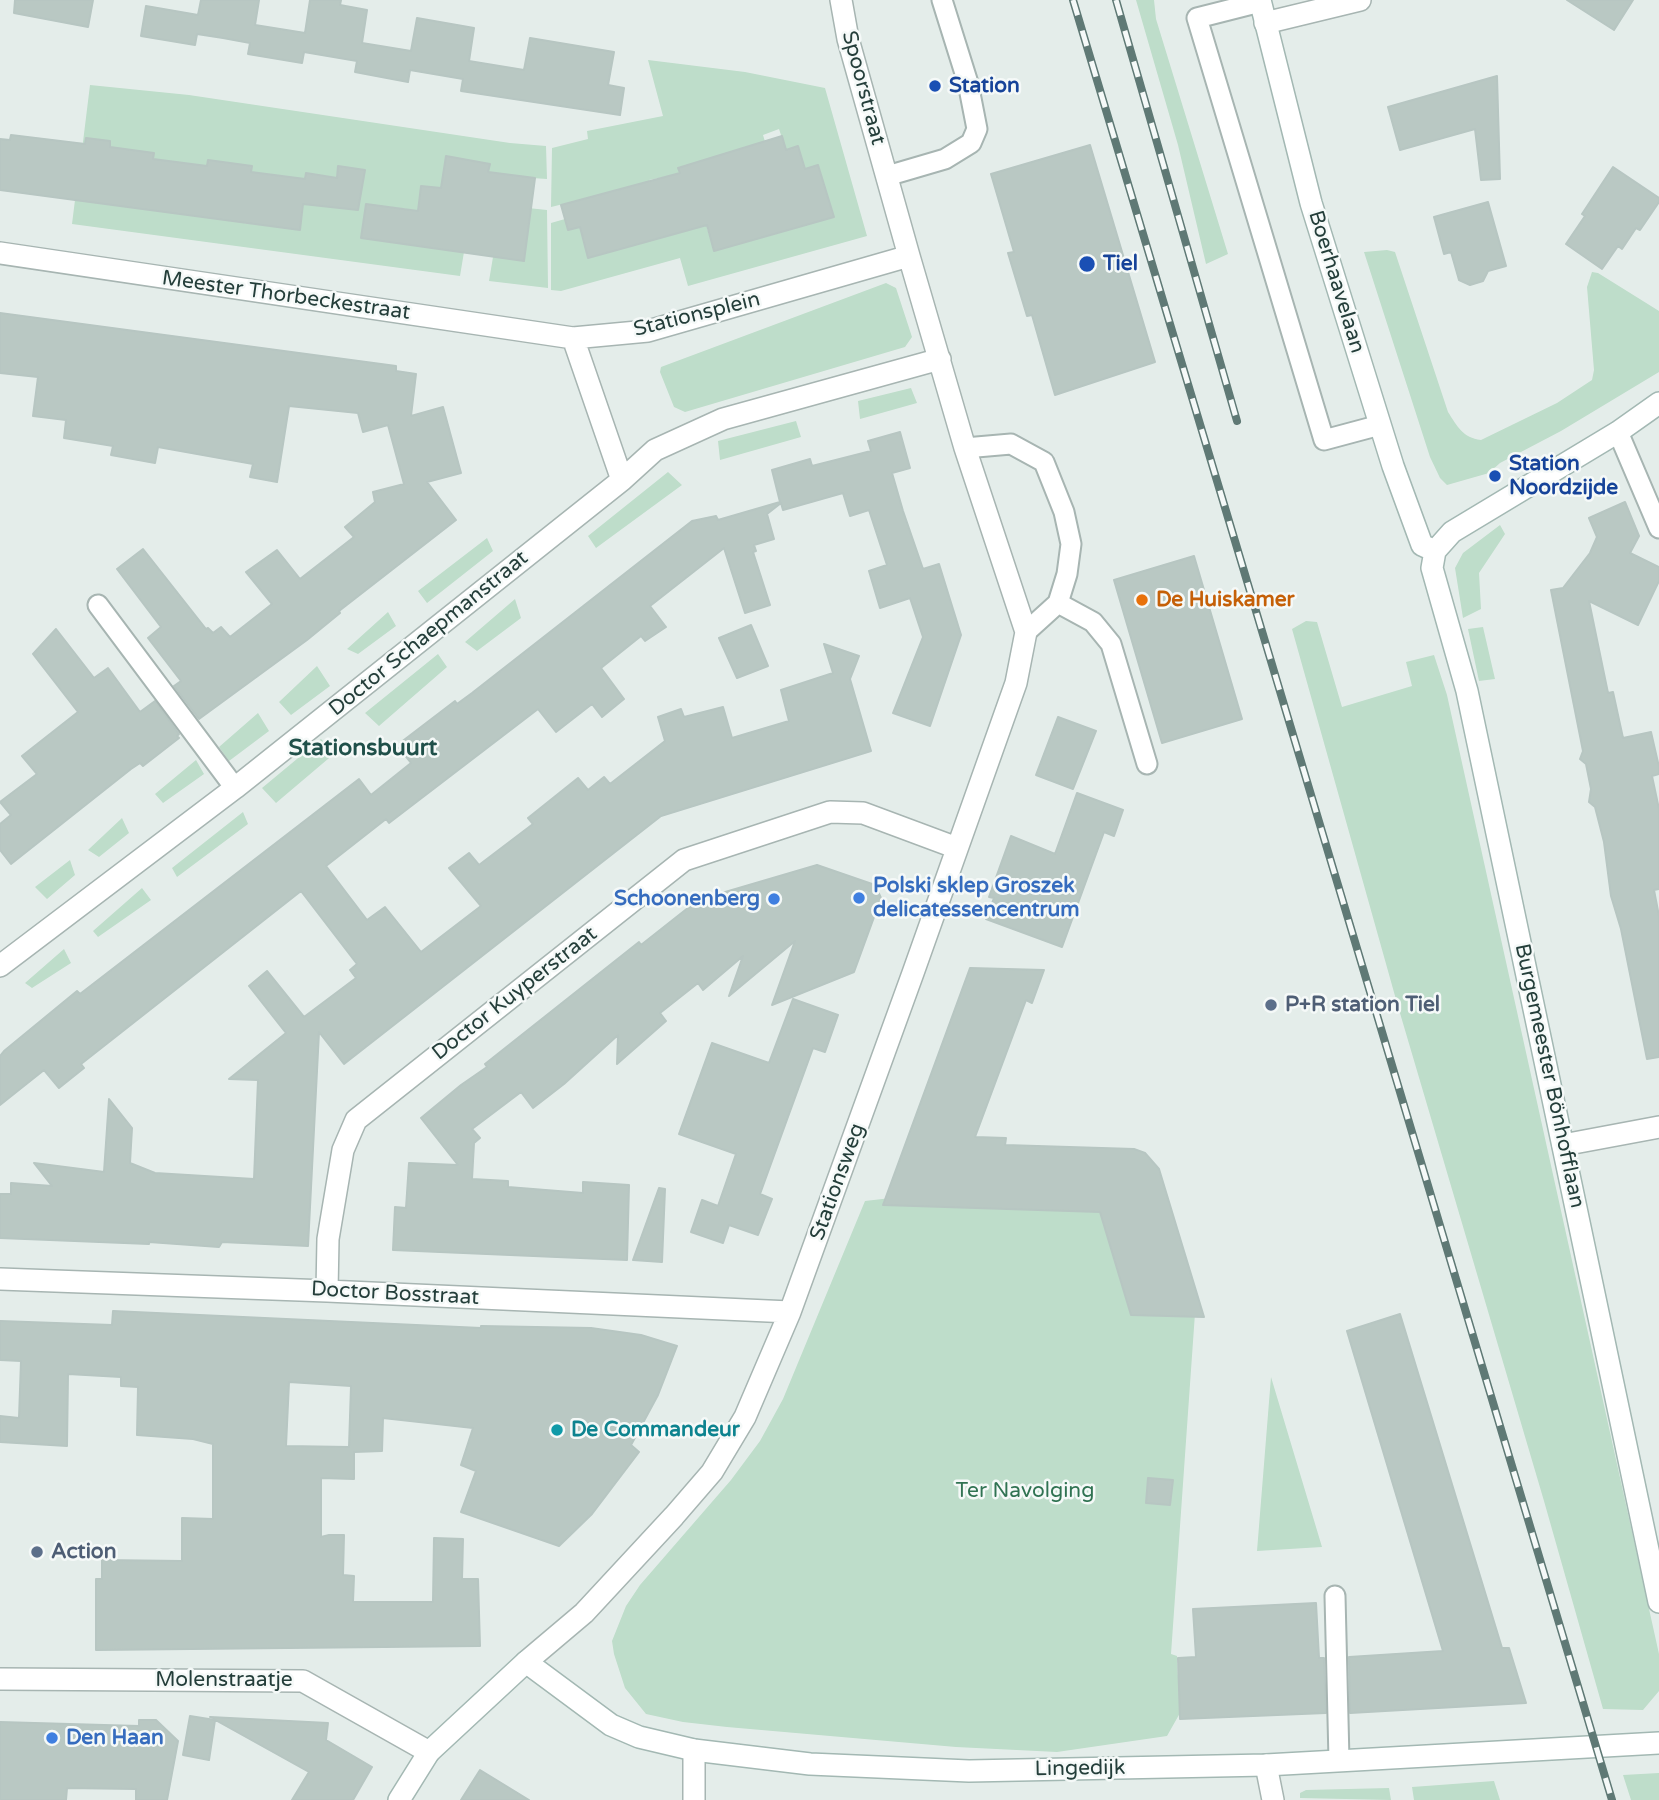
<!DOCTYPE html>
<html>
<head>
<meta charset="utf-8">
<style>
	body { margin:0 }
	canvas { display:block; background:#e4edea }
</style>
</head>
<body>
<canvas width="1659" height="1800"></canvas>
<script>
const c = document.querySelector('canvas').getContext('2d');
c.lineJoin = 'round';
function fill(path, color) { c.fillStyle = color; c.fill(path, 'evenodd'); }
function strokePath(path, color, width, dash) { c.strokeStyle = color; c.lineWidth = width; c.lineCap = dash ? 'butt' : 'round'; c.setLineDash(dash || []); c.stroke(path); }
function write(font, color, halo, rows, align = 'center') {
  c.font = font + ' "Varela Round",sans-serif'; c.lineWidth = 5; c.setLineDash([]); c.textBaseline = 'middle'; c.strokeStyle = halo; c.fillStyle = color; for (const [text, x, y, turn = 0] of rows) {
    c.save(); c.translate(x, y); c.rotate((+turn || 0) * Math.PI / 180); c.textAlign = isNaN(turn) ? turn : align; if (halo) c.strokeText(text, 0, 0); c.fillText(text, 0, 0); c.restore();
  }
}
fill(new Path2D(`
	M1136,0H1154L1156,19L1228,254L1206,264L1178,145Z
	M648,60L745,72L825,88L867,236L688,286L680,258L561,291L551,290V223L565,219L568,230L580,227L588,257L674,175L649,180L653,193L584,199L551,207L552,148L588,139L587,131L663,116ZM779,129L786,150L798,147L803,162L802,170L818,165L834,217L803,226L785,168L769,155L763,135ZM771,203L779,233L714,251L705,221Z
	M90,85L189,95L510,143L546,146L547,179L532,178L528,208L547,210L548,288L489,281L493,257L464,252L460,276L72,224L75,200L103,204L110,141L86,138L82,150ZM153,159L207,166L209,160L201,217L145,209ZM252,166L251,172L305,179L299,230L244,223ZM366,204L407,209L418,217L419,246L361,238Z
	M1387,250L1395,252L1448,412C1457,426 1463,438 1481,440L1557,403L1592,380L1594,370L1587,287L1592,272L1598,273L1659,311V372L1561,431L1500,463L1489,473L1447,485L1440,478L1430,457L1364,252Z
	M886,283L896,288L912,337L905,347L685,412L674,407L660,372L661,367Z
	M911,388L917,403L860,419L858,401Z
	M796,421L801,437L720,460L718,441Z
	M668,472L682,485L596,548L588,536Z
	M1500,525L1505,534L1479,573L1481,609L1463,618L1455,568L1463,553Z
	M487,538L493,551L427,603L418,591Z
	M515,599L521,618L477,651L465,642Z
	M388,612L396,626L358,654L347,649Z
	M1306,621L1317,622L1342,707L1412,686L1406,662L1434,655L1447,695L1659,1654V1691L1643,1710L1603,1709L1544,1501L1397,1003L1292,629Z
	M1483,627L1495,679L1479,681L1468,629Z
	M438,654L447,667L379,726L365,713Z
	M317,666L330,686L291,715L279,702Z
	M258,713L269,731L229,761L219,747Z
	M321,739L335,753L276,803L262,788Z
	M196,760L204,774L163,803L155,794Z
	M243,812L248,824L177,877L172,868Z
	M122,818L129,833L99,857L88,850Z
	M70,860L75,875L47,899L35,887Z
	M142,888L151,900L98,937L93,931Z
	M64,949L71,963L32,988L25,983Z
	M891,1198L1116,1208L1196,1299L1171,1654L1177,1656V1658L1180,1713L1167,1736L1057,1752L956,1747L727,1727L683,1722L646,1714L625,1688L614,1654L612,1641L626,1606L640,1585L731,1480L760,1441L783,1399L865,1201Z
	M1271,1377L1322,1547L1257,1551Z
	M1659,1773V1800H1631L1623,1775Z
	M1494,1781L1500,1800H1414L1412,1787Z
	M1389,1788L1391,1800L1300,1798V1793L1306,1790Z`), '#beddca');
const building = new Path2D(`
	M15,0H93L88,27L14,13Z
	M201,0H259L255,25L305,33L310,0H341L340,5L367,10L362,43L411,51L417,18L474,28L469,61L524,70L530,38L614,52L608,85L624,88L620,115L461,91L463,79L410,70L408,82L355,72L357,61L304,52L302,63L248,54L250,43L223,38L197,34L195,45L141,36L146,6L198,15Z
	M1567,0H1633L1614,30Z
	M1497,76L1500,179L1481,180L1475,129L1400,150L1388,107Z
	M11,135L85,144L86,138L110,141V147L154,153L153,159L207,166L208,160L252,166L251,172L305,179L306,173L337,178L338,166L365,170L358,210L303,204L300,230L0,190V139L10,140Z
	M782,136L786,150L798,146L805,169L818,165L834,217L714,251L707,225L588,258L580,227L568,230L561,205L680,173L678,168Z
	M1090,145L1155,362L1055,395L1032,315L1027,316L1008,253L1014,252L991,174Z
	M446,156L490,164L488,172L535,178L524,261L361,238L366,204L418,211L421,186L441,188Z
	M1613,167L1659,198V202L1640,230L1636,228L1622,249L1618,246L1602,269L1566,244L1585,216L1582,214Z
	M1488,202L1506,266L1488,271L1483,281L1470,285L1459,280L1451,252L1444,254L1434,217Z
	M0,313L396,366V371L416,374L411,416L443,407L461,473L427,482L456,520L339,611L340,613L307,640L199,719L174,686L181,681L148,638L161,627L117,569L143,549L206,629L208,628L213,633L221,627L230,637L272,604L246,572L277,550L300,579L354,537L345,527L375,502L373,492L404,484L388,425L363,432L358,413L289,406L277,482L250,477L253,464L158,447L155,463L111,455L113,446L64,438L66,420L33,416L38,377L0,373Z
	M900,432L910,468L892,473L903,511L923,569L939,564L961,635L930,726L893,713L923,637L910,598L880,608L869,571L887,565L869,510L850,516L843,493L783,510L781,503L767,514L774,539L754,545L756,551L753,552L770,605L745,613L724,548L650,606L666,627L645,641L641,636L601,668L624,699L602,717L592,704L556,732L538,709L389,823L386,819L326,866L367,920L385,907L421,952L481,906L449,868L469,853L479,865L533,824L528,818L578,778L588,790L604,777L610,784L665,741L658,717L681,709L684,717L723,707L732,738L789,721L781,690L833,673L824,644L859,656L850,679L871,751L661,816L344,1064L319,1032L308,1246L222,1242L219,1247L149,1242V1244L0,1238V1194H11V1183L52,1186L34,1163L104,1172L109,1099L132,1128L130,1163L155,1173L254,1179L258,1080L229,1079L286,1033L249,986L267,971L304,1017L356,978L350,970L357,964L301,891L81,1064L84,1068L59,1088L44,1070L0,1105V1056L4,1051L77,991L80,994L359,779L371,795L411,763L399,748L402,746L400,743L455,701L457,704L472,693L692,521L716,516L718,520L780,502L772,470L810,459L812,466L871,451L868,441Z
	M1625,502L1639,536L1630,553L1659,567V581L1638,625L1589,601L1608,693L1613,692L1623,738L1651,732L1659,767V774L1652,776L1659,809V889L1654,890L1659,916V1057L1647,1059L1621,929L1611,896L1604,842L1595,807L1589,802L1591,789L1586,764L1580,759L1583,751L1551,590L1563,588L1590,553L1597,537L1589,518Z
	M1194,556L1242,719L1162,743L1114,580Z
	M751,625L768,666L737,678L719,638Z
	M56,629L94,678L108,668L140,712L155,701L179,734L177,736L179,738L143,766L140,763L131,769L11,864L0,850V824L11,815L0,802L37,774L22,756L78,712L33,654Z
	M1058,717L1096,731L1073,789L1036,775Z
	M1077,793L1123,810L1114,836L1104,832L1062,947L986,919L994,898L989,897L1011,836L1055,854Z
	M817,865L875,885L881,898L854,972L772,1005L795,941L729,996L743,956L703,990L698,983L660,1013L666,1021L617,1064L618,1035L564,1084L533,1108L521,1092L472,1129L480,1138L474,1143L472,1179L508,1181V1187L583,1193V1182L629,1185L627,1260L393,1250L395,1207L406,1208L409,1163L458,1165L421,1118L461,1085L487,1067L485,1064L639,942L641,945L698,900Z
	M970,968L1044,970L1032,1003L1026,1000L975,1137L1006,1138L1005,1145L1134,1149L1145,1153L1159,1169L1204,1317L1131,1315L1100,1212L883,1205Z
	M793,999L838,1015L825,1052L813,1048L760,1194L772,1199L758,1235L729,1225L723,1243L691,1232L702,1200L718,1206L736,1154L679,1134L712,1043L769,1063Z
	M659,1188L665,1189L662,1262L633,1260Z
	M113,1311L481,1328V1326L591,1328L641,1335L677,1346L658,1395L631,1445L639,1452L592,1514L559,1546L461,1512L476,1471L461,1465L473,1428L383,1418L382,1451L354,1452V1479L321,1478V1537L329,1535H344L343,1575L354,1576L353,1602H433L434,1538L463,1539L462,1579H478L480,1646L96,1650V1579H102V1560L182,1561V1518L213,1519V1444L193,1439L137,1435L138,1387L121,1386V1377L68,1374L67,1446L0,1442V1416L19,1418L21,1361L0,1360V1321L112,1325ZM289,1382L351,1386L349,1447L286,1446Z
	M1400,1314L1502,1648H1509L1526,1703L1350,1713L1349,1657L1443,1651L1347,1331Z
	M1148,1478L1173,1480L1170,1505L1146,1503Z
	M1316,1603L1319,1658H1324L1326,1713L1180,1719L1178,1658L1196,1657L1193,1609Z
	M190,1716L215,1720L209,1760L183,1755Z
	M210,1717L328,1723L326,1740L372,1767L353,1800H292L309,1772Z
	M139,1720H156L178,1741L167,1800H136V1789L67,1788L66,1800H0V1722L139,1726Z
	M480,1770L529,1800H461Z`);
fill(building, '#b9c8c3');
strokePath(building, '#b7c6c2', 2);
const lane = new Path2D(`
	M1260,2L1197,18L1324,440L1380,425
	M887,176L945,159L971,143L977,129L968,83L942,0
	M1618,432L1659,528
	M965,448L1011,444L1044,462L1064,512L1071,544L1067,574L1058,603L1026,632
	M1058,603L1093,622L1111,644L1147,764
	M98,605L235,788
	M1335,1596L1339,1760`);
const street = new Path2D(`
	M1265,23L1360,0
	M0,253L573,338L648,331L909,256
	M573,338L622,480
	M0,966L235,788L622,480L655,450L723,419L940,359
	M1563,1145L1659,1127
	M0,1279L327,1291L790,1312
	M327,1291L328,1239L343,1150L356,1120L684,860L830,812L863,813L957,848
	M526,1662L584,1613L674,1516L712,1472L745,1417L790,1312L913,973L1016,683L1026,632L965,448L909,256L848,39L841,0
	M0,1679L303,1681L429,1752
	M694,1750V1800
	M1266,1765L1273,1800`);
const secondary = new Path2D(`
	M1260,0L1311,203L1393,466L1422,545L1435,551
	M1659,403L1618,432L1452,532L1435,551L1432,568L1467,691L1659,1602
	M399,1800L429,1752L526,1662L611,1725L639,1737L694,1750L810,1764L969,1771L1266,1765L1659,1743`);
strokePath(lane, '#a7b5b2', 23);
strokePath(street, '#a7b5b2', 24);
strokePath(secondary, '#a3b8b3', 24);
strokePath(lane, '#fff', 19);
strokePath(street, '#fff', 21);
strokePath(secondary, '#fff', 21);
const rail = new Path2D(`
	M1073,0L1612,1800
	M1116,0L1237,421`);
strokePath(rail, '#5f7975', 8);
strokePath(rail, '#f5f9f8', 5, [16]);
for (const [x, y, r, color] of [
	[935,86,7,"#1a4fb4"],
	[1087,264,9,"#1a4fb4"],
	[1495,476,7,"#1a4fb4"],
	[1142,600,7,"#e8710a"],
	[859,898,7,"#3f7fe0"],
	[774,899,7,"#3f7fe0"],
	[1271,1005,7,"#5c6f8a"],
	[557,1430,7,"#0f9aa8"],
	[37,1552,7,"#5c6f8a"],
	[52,1738,7,"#3f7fe0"]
]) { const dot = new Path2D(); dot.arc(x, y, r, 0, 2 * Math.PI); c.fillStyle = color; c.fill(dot); strokePath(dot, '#f5f9f8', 2.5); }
write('bold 21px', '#164399', '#f5f9f8', [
	["Station",949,86],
	["Tiel",1103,264],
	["Station",1509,464],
	["Noordzijde",1509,488]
], 'left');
write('21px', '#243e3a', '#f5f9f8', [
	["Spoorstraat",863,88,75],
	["Boerhaavelaan",1336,282,73],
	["Meester Thorbeckestraat",286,296,8],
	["Stationsplein",697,315,-14],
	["Doctor Schaepmanstraat",429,634,-39],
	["Doctor Kuyperstraat",515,994,-38],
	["Burgemeester Bönhofflaan",1549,1076,78],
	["Stationsweg",838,1182,-70],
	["Doctor Bosstraat",395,1294,3],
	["Molenstraatje",224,1680],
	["Lingedijk",1080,1769,-1]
]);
write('bold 21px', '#c56008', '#f5f9f8', [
	["De Huiskamer",1156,600]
], 'left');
write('bold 21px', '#366cbe', '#f5f9f8', [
	["Polski sklep Groszek",873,886],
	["delicatessencentrum",873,910],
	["Schoonenberg",760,899,"right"],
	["Den Haan",66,1738]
], 'left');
write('bold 21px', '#4e5e75', '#f5f9f8', [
	["P+R station Tiel",1285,1005],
	["Action",51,1552]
], 'left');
write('bold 21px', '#0d838f', '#f5f9f8', [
	["De Commandeur",571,1430]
], 'left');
write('21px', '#307352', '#f5f9f8', [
	["Ter Navolging",1025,1491]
]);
write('bold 23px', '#20504a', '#f5f9f8', [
	["Stationsbuurt",363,749]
]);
</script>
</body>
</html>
